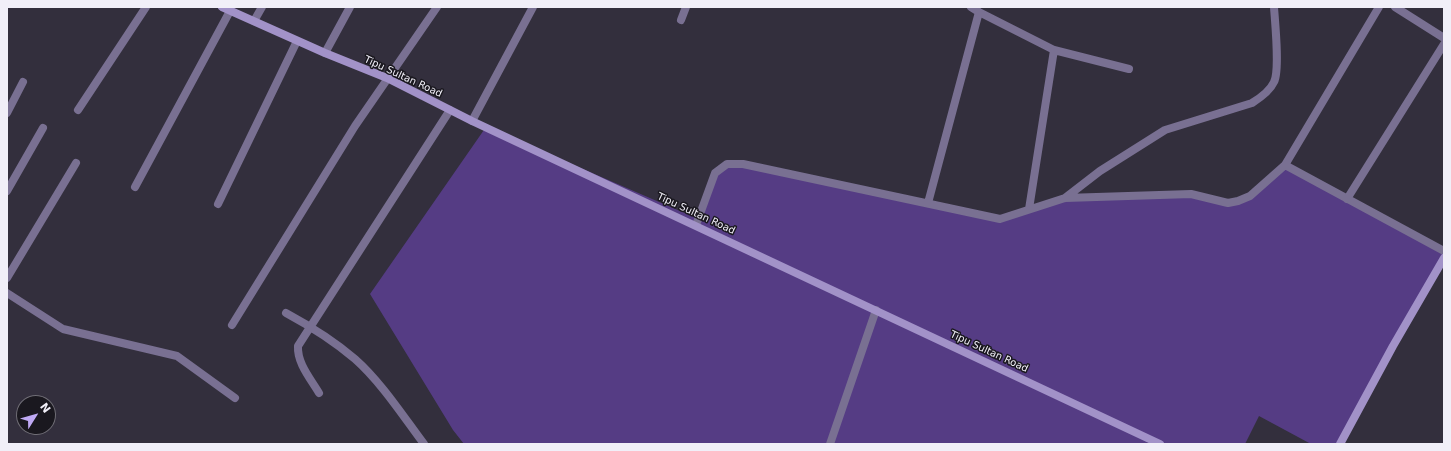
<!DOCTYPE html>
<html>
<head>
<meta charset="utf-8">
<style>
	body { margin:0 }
	#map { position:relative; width:1451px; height:451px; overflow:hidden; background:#332f3d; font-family:"DejaVu Sans",sans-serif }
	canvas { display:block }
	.frame { position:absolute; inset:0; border:8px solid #f1eff8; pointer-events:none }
	.north { position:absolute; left:16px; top:395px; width:40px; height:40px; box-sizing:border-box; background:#1a181f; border:1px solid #706e76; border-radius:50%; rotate:53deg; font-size:11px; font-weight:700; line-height:16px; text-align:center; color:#f1eff8 }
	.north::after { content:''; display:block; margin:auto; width:14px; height:18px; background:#bfa9f4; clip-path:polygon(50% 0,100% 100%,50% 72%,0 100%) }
</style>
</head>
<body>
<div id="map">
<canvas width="1451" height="451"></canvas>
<div class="frame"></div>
<div class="north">N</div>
</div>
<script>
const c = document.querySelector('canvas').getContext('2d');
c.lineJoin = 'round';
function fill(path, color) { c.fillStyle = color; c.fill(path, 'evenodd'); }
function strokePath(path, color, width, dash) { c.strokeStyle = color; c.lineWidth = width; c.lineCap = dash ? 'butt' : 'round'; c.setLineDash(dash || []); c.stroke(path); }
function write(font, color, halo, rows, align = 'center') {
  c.font = font + ' "DejaVu Sans",sans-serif'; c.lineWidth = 3; c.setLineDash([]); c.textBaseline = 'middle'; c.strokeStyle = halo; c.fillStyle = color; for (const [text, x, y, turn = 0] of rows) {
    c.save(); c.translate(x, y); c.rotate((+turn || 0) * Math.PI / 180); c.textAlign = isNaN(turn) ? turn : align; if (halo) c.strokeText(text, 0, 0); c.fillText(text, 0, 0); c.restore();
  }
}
fill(new Path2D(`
	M486,127L696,218L714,171L726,162L1000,217L1065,197L1192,191L1229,201L1251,193L1287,163L1444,248V261L1341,444H1311L1259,416L1245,444H464L453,430L370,294Z`), '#553c84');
strokePath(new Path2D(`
	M830,444L876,310`), '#797092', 8);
strokePath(new Path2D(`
	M971,7L979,12L1054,50L1129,69
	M1395,7L1444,38
	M681,20L686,7
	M254,21L262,7
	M325,53L350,7
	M78,110L146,7
	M7,113L23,82
	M472,121L533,7
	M1285,165L1444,251
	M135,187L230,11
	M7,191L43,128
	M1065,198L1100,171L1165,130L1252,103C1260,98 1270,91 1274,82C1280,70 1275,22 1274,7
	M1347,199L1444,44
	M928,203L979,12
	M218,204L297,41
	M1029,209L1054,50
	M696,225L715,173L727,164H743L1000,219L1065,198L1191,194L1228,203L1238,201L1250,196L1285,165L1379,7
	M7,278L76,163
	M7,293L63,329L177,356L235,398
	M286,313C310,326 334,341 355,359C381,382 403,416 424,444
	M232,325L355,126L437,7
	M319,393C310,378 297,363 298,346L450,110`), '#797092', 8);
strokePath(new Path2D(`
	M222,7L325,53L387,78L472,121L1160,444
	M1340,444L1393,346L1444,258`), '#a292c8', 8);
write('10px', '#f1eff8', '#1a181f', [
	["Tipu Sultan Road",403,77,25],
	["Tipu Sultan Road",696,214,25],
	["Tipu Sultan Road",989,352,25]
]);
</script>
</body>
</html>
